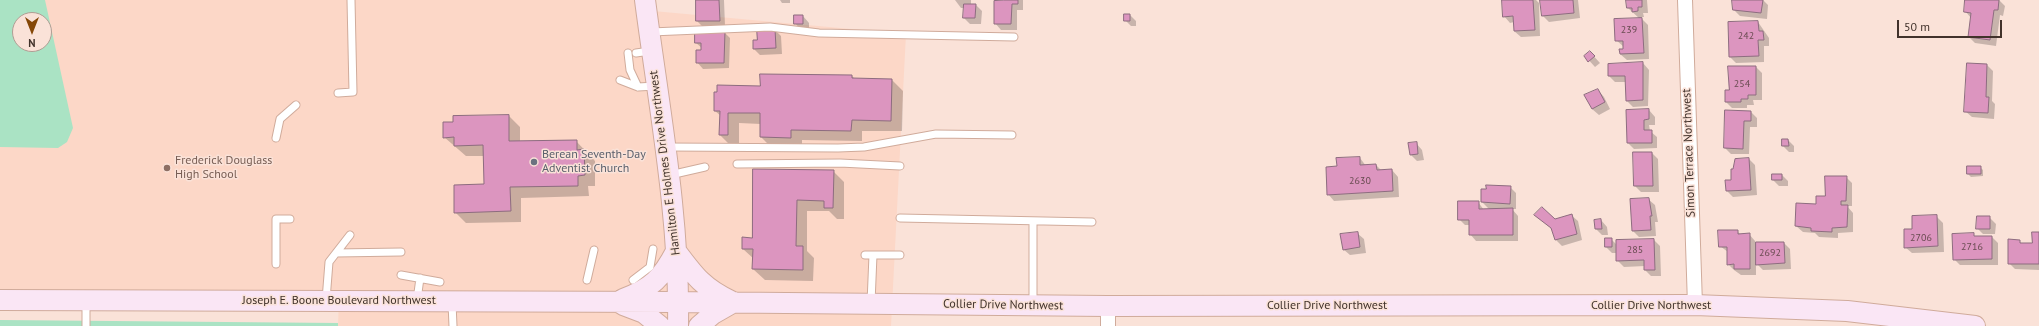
<!DOCTYPE html>
<html>
<head>
<meta charset="utf-8">
<style>
	body { margin:0 }
	#map { position:relative; width:2039px; height:326px; overflow:hidden; background:#fae2d8; font-family:"PT Sans",sans-serif }
	canvas { display:block }
	.north { position:absolute; left:12px; top:12px; width:40px; height:40px; box-sizing:border-box; background:#fae2d8; border:1px solid #b09c93; border-radius:50%; rotate:180deg; font-size:11px; font-weight:700; line-height:16px; text-align:center; color:#41322b }
	.north::after { content:''; display:block; margin:auto; width:14px; height:18px; background:#854707; clip-path:polygon(50% 0,100% 100%,50% 72%,0 100%) }
	.scale { position:absolute; left:1897px; top:20px; width:105px; height:18px; box-sizing:border-box; border:2px solid #41322b; border-top:0; padding-left:5px; font-size:12px; line-height:14px; white-space:nowrap; color:#41322b; -webkit-text-stroke:3px #fae2d8; paint-order:stroke }
</style>
</head>
<body>
<div id="map">
<canvas width="2039" height="326"></canvas>
<div class="north">N</div>
<div class="scale">50 m</div>
</div>
<script>
const c = document.querySelector('canvas').getContext('2d');
c.lineJoin = 'round';
function fill(path, color) { c.fillStyle = color; c.fill(path, 'evenodd'); }
function strokePath(path, color, width, dash) { c.strokeStyle = color; c.lineWidth = width; c.lineCap = dash ? 'butt' : 'round'; c.setLineDash(dash || []); c.stroke(path); }
function write(font, color, halo, rows, align = 'center') {
  c.font = font + ' "PT Sans",sans-serif'; c.lineWidth = 3; c.setLineDash([]); c.textBaseline = 'middle'; c.strokeStyle = halo; c.fillStyle = color; for (const [text, x, y, turn = 0] of rows) {
    c.save(); c.translate(x, y); c.rotate((+turn || 0) * Math.PI / 180); c.textAlign = isNaN(turn) ? turn : align; if (halo) c.strokeText(text, 0, 0); c.fillText(text, 0, 0); c.restore();
  }
}
fill(new Path2D(`
	M0,0H651L653,11L906,34L891,326H338L339,297L0,292ZM20,20H44V44H20Z`), '#fcd7c7');
fill(new Path2D(`
	M0,0H45L73,128L67,142L58,148L0,147ZM20,20H44V44H20Z
	M0,320L338,323V326H0Z`), '#aae3c4');
fill(new Path2D(`
	M697,0H724L725,26L703,27L697,21Z
	M780,0H790V3H782Z
	M955,0H971V5H976L982,11L981,24H970L964,18V8H961Z
	M1005,0H1023V10H1017V30H1001L995,23Z
	M1513,0H1536L1539,3L1540,36L1521,37L1514,31V22L1510,23L1504,16Z
	M1541,0H1578L1580,18L1549,22L1543,16Z
	M1627,0H1647L1648,13H1643L1644,17H1640L1648,25L1649,59L1627,60L1620,54V50H1624V47L1616,40L1640,19L1628,8Z
	M1733,0H1763L1768,5L1767,19L1740,16L1734,10Z
	M1966,0H1999L2005,6L2003,16L2000,15L1996,46L1975,43L1969,37L1971,18L1965,11Z
	M1130,15L1136,21V26H1131L1125,20Z
	M803,16L809,23V30H801L795,23Z
	M1758,22L1769,38V46H1764V62L1736,63L1730,57Z
	M775,30L781,36L782,54L760,55L754,49L758,41Z
	M724,32L730,38L729,68L703,69L697,62L702,48L696,43Z
	M1590,52L1600,63L1595,67L1585,56Z
	M1643,63L1649,70L1648,106L1633,107L1627,101L1626,82H1615L1609,76Z
	M1968,64L1987,65L1993,71L1992,101L1995,104L1994,119L1972,117L1965,111Z
	M1756,67L1762,73V100H1753L1754,105H1747V108H1732L1726,102L1730,91Z
	M852,76L855,79L892,80L903,91L902,131H862V141L802,140V148H772L761,137V124L739,123V146H731L720,135L721,116L715,111L761,87Z
	M1598,90L1604,97L1610,109L1599,115L1592,109Z
	M1649,110L1655,117V125H1649L1650,131L1657,137V148L1634,149L1628,143Z
	M1726,111L1751,112L1757,118V127H1750L1749,154H1731L1725,148Z
	M509,116L520,127V142L576,141L595,161V186H588L589,196L521,198V222L466,223L455,212L485,185L484,156H466L444,137Z
	M1788,140L1794,146V152H1789L1783,146Z
	M1416,143L1422,150L1424,160L1417,161L1411,155Z
	M1634,153H1652L1658,159L1659,192H1641L1635,186Z
	M1360,158L1366,166L1376,165L1382,171L1392,170L1398,177L1399,197L1334,201L1328,194L1338,167Z
	M1749,159L1755,165L1757,195L1733,197L1727,191Z
	M1980,167L1983,170V176L1971,177L1968,174Z
	M754,170L833,171L844,182V219H837L829,211H807V251L814,258L813,281L765,280L753,269L754,259L743,249L753,239Z
	M1782,175L1788,181V186H1779L1773,180Z
	M1846,177L1852,183V206H1847L1853,213V232L1838,233V238L1819,237L1815,233L1803,232L1796,226Z
	M1510,187L1516,193V209H1512L1518,216V241H1476L1470,234V225H1465L1459,219L1478,202L1484,210H1490L1482,202Z
	M1648,199L1655,205L1658,222H1655L1656,236L1639,237L1633,231Z
	M1535,215L1555,220L1571,215L1578,221L1582,240L1562,246L1556,240L1552,229Z
	M1936,216L1943,223L1944,252L1912,253L1905,247Z
	M1989,217L1996,224L1995,234H1983L1977,228Z
	M1601,220L1607,227L1608,235H1602L1596,229L1595,221Z
	M1737,231L1741,235L1749,234L1755,241V243H1784L1790,249L1791,269L1763,270L1756,263V275H1741L1734,270L1728,264V252L1720,246Z
	M1357,233L1364,239L1366,253L1350,255L1343,249Z
	M2039,233V270L2015,269L2009,263L2019,241L2022,244H2033Z
	M1953,235L1992,237L1998,243V265H1960L1954,259Z
	M1611,239L1617,245L1654,240L1660,246L1661,276H1651L1645,270V266L1624,267L1617,260V253H1612L1606,247Z`), '#0003');
const building = new Path2D(`
	M696,0H719L720,21H696Z
	M1004,0H1018V4H1012L1011,24H994V1Z
	M1502,0H1533L1535,30L1514,31L1513,16L1503,17Z
	M1540,0H1573L1574,13L1542,16Z
	M1626,0H1642V7H1638V11L1632,12V8H1627Z
	M1732,0H1763L1761,13L1733,10Z
	M1965,0H1999L1998,10H1994L1990,40L1968,37L1971,13L1964,12Z
	M964,4H976L975,18H963Z
	M1124,14H1130V21H1124Z
	M794,15H803V24H794Z
	M1642,18L1644,53L1620,54L1619,49H1623V41H1615L1614,19Z
	M1758,21L1759,31H1763L1764,40H1758L1759,56L1729,57L1728,22Z
	M757,29H775L776,48L753,49V40H757Z
	M695,31H725L724,63H696V50H701V43H695Z
	M1590,51L1595,56L1588,62L1584,56Z
	M1643,62V100L1626,101L1625,76H1608V64Z
	M1967,63L1987,64L1986,97H1989L1988,113L1964,112Z
	M1728,66H1756V95H1748V99H1741V102H1725V90H1729Z
	M760,74L852,75V78L892,79L891,121L852,120L851,131L791,130V138L760,137V113H728V135H719L720,111H714V92H717V85L760,86Z
	M1598,89L1605,102L1592,109L1584,95Z
	M1649,109V119L1644,120V130H1652V143H1627L1626,110Z
	M1725,110L1751,111V121H1744L1743,149L1724,148Z
	M509,115V141L577,140V150L584,149L585,175L578,176V186L510,187L511,211L454,213V185L484,184L483,145L454,146V137L443,138V122H453V116Z
	M1782,139H1788L1789,146H1782Z
	M1417,142L1418,154L1410,155L1408,143Z
	M1633,152H1652L1653,186H1634Z
	M1360,157V165L1376,164L1377,170L1392,169L1393,191L1327,195L1326,167L1337,166L1336,158Z
	M1749,158L1751,190L1726,191L1725,180H1731V169H1733L1735,159Z
	M1967,166H1981V174H1967Z
	M753,169L834,170L833,208H824V201L797,200L796,246H803V270L752,269L753,249H742V237L752,238Z
	M1772,174H1782V180H1772Z
	M1825,176H1847L1846,201H1841V205H1848L1847,227L1832,228V232L1811,231V228L1795,226L1796,203L1816,204V196H1825Z
	M1486,185L1511,186L1510,204L1481,202V189H1486Z
	M1649,198L1652,216H1650L1651,230L1632,231L1630,199Z
	M1458,201H1479V209L1513,208V235H1469V220H1458Z
	M1542,207L1555,219L1572,214L1577,234L1555,240L1551,228L1534,215Z
	M1937,215L1938,246L1904,248V229H1912V216Z
	M1977,216H1990V229H1976Z
	M1601,219L1602,229H1595L1594,220Z
	M1718,230H1738V234L1750,233V269H1734V264L1727,265V247H1719Z
	M1358,232L1360,247L1343,250L1340,234Z
	M2032,232H2039V264H2008V239L2020,240V243H2032Z
	M1974,233V236H1992V259L1953,260L1952,234Z
	M1605,238H1612V247H1605Z
	M1654,239L1655,270H1644V260L1616,261V240Z
	M1756,242H1784L1785,263L1756,265Z`);
fill(building, '#dc95bf');
strokePath(building, '#8d6c7f', 1);
const service = new Path2D(`
	M651,32L770,27L819,33L1014,37
	M628,53L630,70L638,87
	M636,53L650,51
	M620,80L638,87L656,86
	M338,93L353,92L351,0
	M276,138L280,119L296,105
	M667,147L838,148L864,147L936,134L1012,135
	M737,164L840,163L900,166
	M670,175L705,167
	M900,218L1092,222
	M1033,221V305
	M336,253L401,252
	M865,255H900
	M276,264V219H290
	M401,275L440,282
	M587,280L594,250
	M633,280L650,267L653,249
	M326,300L329,262L350,235
	M417,300L420,278
	M452,303L453,326
	M871,303L873,255
	M86,326V302`);
const minor = new Path2D(`
	M1685,0L1695,305
	M1108,326V306`);
const secondary = new Path2D(`
	M645,0C659,108 680,217 678,326
	M676,251C694,275 703,288 731,301
	M623,299C652,288 662,278 676,251
	M0,300L679,302L1108,306L1695,305L1847,311L1975,326
	M623,305L644,313L660,326
	M699,326L713,314L734,302`);
strokePath(service, '#d0ab9b', 9);
strokePath(minor, '#d0ab9b', 16);
strokePath(secondary, '#d0ab9b', 22);
strokePath(service, '#fff', 7);
strokePath(minor, '#fff', 14);
strokePath(secondary, '#fae6f5', 20);
for (const [x, y, r, color] of [
	[534,162,4,"#6b7280"],
	[167,168,4,"#8d6e63"]
]) { const dot = new Path2D(); dot.arc(x, y, r, 0, 2 * Math.PI); c.fillStyle = color; c.fill(dot); strokePath(dot, '#fae2d8', 1.5); }
write('10px', '#684b50', null, [
	["239",1629,30],
	["242",1746,36],
	["254",1742,84],
	["2630",1360,181],
	["2706",1921,238],
	["2716",1972,247],
	["285",1635,250],
	["2692",1770,253]
]);
write('12px', '#41322b', '#fae2d8', [
	["Simon Terrace Northwest",1689,153,-92],
	["Hamilton E Holmes Drive Northwest",665,163,-97],
	["Joseph E. Boone Boulevard Northwest",339,301],
	["Collier Drive Northwest",1003,305,1],
	["Collier Drive Northwest",1327,306],
	["Collier Drive Northwest",1651,306]
]);
write('12px', '#5b616d', '#fae2d8', [
	["Berean Seventh-Day",542,155],
	["Adventist Church",542,169]
], 'left');
write('12px', '#785e54', '#fae2d8', [
	["Frederick Douglass",175,161],
	["High School",175,175]
], 'left');
</script>
</body>
</html>
